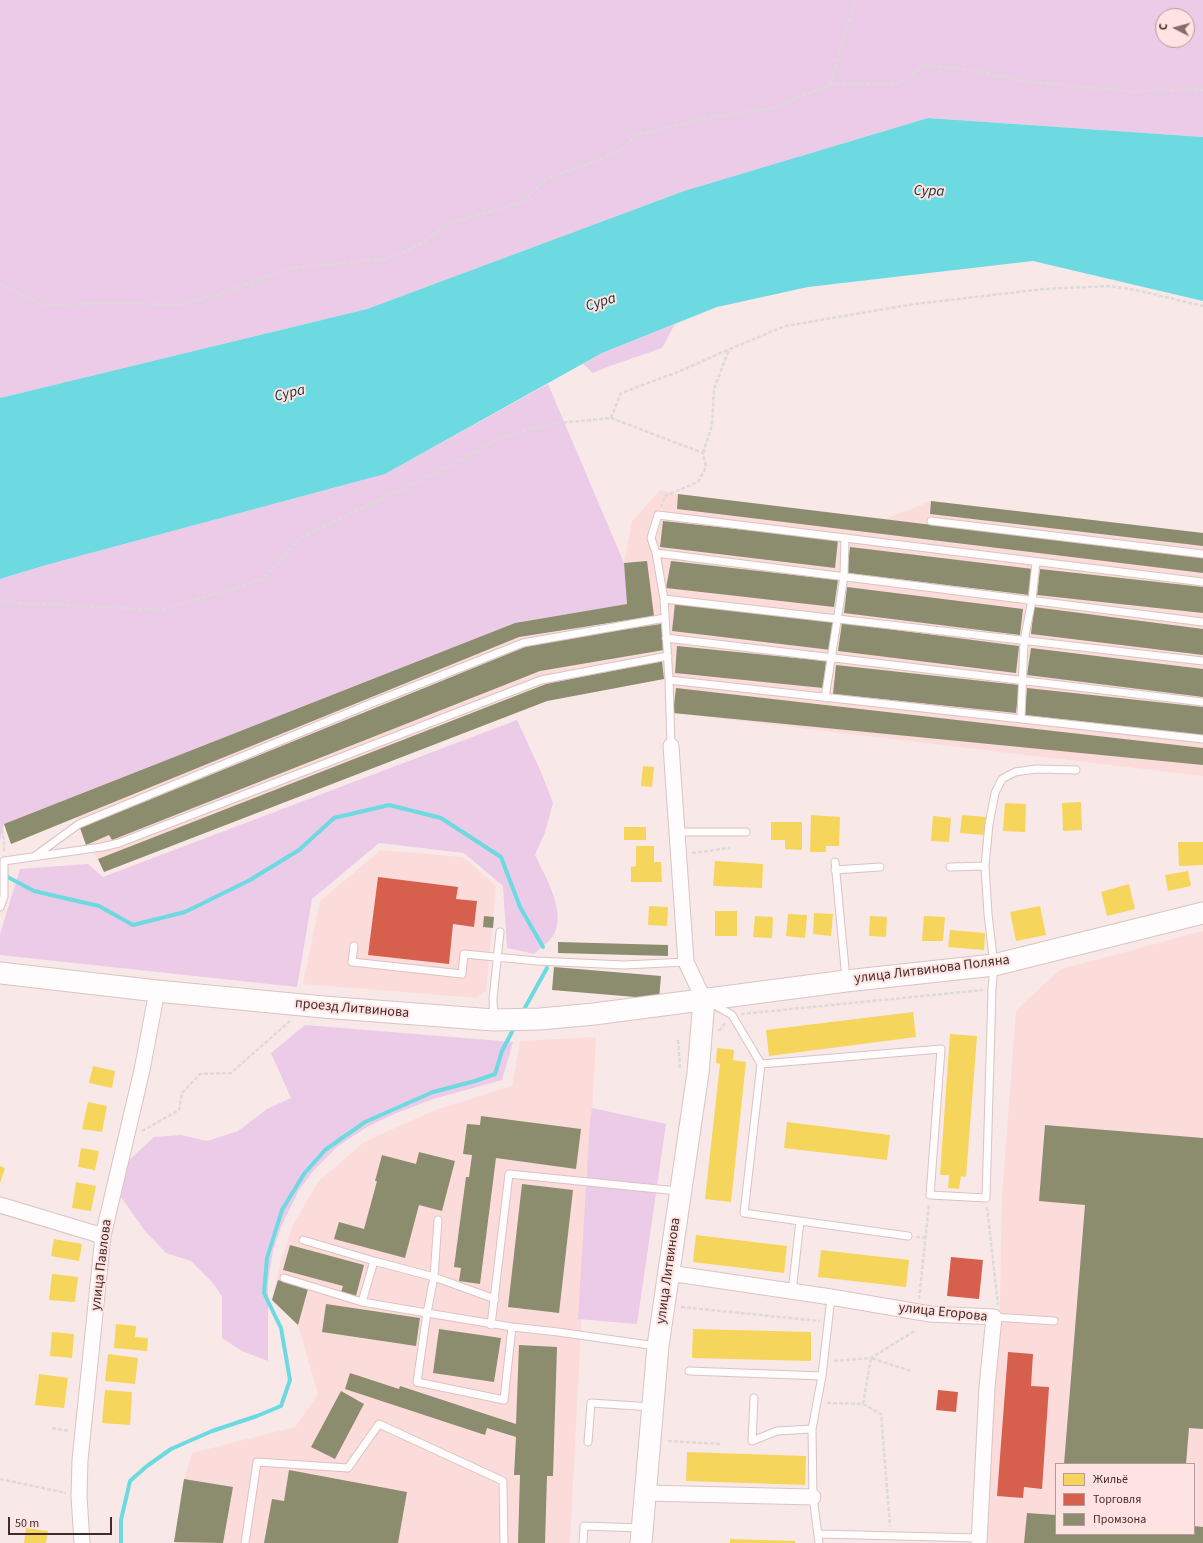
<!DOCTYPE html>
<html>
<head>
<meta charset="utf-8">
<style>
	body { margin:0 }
	#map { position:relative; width:1203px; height:1543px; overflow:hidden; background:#f8e9e8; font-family:"Source Sans 3",sans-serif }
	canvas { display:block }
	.legend { position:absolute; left:1055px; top:1463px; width:140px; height:72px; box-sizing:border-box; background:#fee3e2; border:1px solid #b49a99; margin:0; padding:5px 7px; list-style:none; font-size:12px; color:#452c2b }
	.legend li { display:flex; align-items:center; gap:8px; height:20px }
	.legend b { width:20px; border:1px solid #b49a99 }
	.north { position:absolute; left:1155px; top:8px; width:40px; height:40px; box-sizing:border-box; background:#fee3e2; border:1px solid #b49a99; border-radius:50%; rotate:276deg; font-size:11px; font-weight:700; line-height:16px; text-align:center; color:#452c2b }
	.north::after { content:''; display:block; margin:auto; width:14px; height:18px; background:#846e6d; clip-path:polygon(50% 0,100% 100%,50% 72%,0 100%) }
	.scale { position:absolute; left:8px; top:1517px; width:104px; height:18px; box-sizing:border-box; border:2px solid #452c2b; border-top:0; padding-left:5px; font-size:12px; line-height:14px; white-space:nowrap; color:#452c2b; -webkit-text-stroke:3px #fee3e2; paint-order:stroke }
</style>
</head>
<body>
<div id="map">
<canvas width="1203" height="1543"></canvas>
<ul class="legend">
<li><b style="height:11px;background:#f6d55c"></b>Жильё</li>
<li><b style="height:11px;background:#d6604d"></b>Торговля</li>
<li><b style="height:11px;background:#8c8c6e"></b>Промзона</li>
</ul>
<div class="north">С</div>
<div class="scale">50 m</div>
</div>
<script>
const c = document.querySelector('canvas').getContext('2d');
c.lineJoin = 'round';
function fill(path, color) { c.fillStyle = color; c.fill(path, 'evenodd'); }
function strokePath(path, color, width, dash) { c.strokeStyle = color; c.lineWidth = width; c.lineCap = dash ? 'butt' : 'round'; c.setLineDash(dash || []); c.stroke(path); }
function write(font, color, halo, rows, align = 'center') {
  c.font = font + ' "Source Sans 3",sans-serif'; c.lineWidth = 4; c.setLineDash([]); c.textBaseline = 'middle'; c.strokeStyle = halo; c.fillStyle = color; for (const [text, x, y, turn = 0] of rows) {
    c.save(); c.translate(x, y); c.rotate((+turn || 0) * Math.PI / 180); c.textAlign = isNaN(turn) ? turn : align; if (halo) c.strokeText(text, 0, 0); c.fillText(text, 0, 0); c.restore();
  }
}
fill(new Path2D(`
	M660,490L678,494L886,519L931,501L1203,533V776L673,713L664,679L547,701L104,872L98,859L86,845L77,817L11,844L4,824L515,623L627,604L624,563L632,521Z
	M381,850L463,857L496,886L486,991L477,998L303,984L320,901Z
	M1203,931V1543H983L1000,1298L1002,1196L1016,1010L1061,969ZM1056,1464H1194V1534H1056Z
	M596,1037L570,1543H174L184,1479L192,1453L295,1427L318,1394L298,1325L272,1300L281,1259L294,1223L318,1182L364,1142L435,1110L512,1086L520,1041Z`), '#fcdcda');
fill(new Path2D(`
	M0,0H1203V137L928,118L684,191L367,309L0,398ZM1163,16H1187V40H1163Z
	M675,324L662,348L610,366L593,373L583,364L602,353Z
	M548,384L624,563L627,604L515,623L4,824L0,841V579L46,565L385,474Z
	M517,720L541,772L553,803L545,832L535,855C545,876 565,909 555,932C552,940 540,948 534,954L507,948L503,886L464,853L379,843L312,899L297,987L0,955V934L20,869L88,864L103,877Z
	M305,1025L513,1042L502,1080L433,1099L394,1114L367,1127L338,1146L314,1170L299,1190L281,1227L273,1251L268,1282V1361L242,1351L222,1338V1296L212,1282L191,1261L166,1253L145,1231L121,1197L128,1161L154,1137L181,1135L207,1141L238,1131L267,1109L291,1098L271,1053Z
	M592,1108L666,1124L637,1324L578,1319L590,1121Z`), '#ebcbe7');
fill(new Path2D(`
	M928,118L1203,137V301L1033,261L808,287L717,307L602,353L385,474L46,565L0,579V398L367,309L684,191Z`), '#6ddae2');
fill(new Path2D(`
	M643,766L654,767L652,787L641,786Z
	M1081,802L1082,830L1063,831L1062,803Z
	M1005,803L1026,804L1025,832L1003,831Z
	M811,815L840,817L839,846H826V852H810Z
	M962,815L986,817L984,835L960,833Z
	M933,816L951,818L949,842L931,841Z
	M771,822H802V850L785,849V840H771Z
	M624,827H646V840H624Z
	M1178,842H1203V865L1179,866Z
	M636,846H654V862H661L662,882H631V867L636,866Z
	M715,861L763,864L762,888L713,886Z
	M1188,871L1191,886L1168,891L1165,875Z
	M1129,884L1135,909L1107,916L1101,892Z
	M649,906L668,907L667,926L648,925Z
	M1040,906L1046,935L1016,941L1010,912Z
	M715,911H737V936H715Z
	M814,913L833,914L831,936L813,934Z
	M788,914L807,915L805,938L786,936Z
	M755,916L773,917L772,938L753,937Z
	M870,916L887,917L886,937L869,936Z
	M924,916L945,917L943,941H922Z
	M950,930L985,933L984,950L948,947Z
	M913,1012L916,1037L769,1056L766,1030Z
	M950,1034L977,1036L966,1177L961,1176L959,1189L948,1188L949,1175H940Z
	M717,1048L734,1050L733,1060L746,1062L731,1202L705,1199L720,1064L716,1063Z
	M93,1066L115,1071L112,1088L89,1083Z
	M88,1102L107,1106L102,1132L82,1129Z
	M787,1122L890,1135L887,1160L784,1148Z
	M81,1148L99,1151L95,1170L78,1167Z
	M0,1166L5,1168L0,1183Z
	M76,1182L96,1186L91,1211L72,1208Z
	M696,1235L787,1246L784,1273L693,1262Z
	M54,1239L82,1244L79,1261L51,1256Z
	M821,1250L909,1260L906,1287L818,1277Z
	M52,1274L78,1277L75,1302L49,1300Z
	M116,1324L136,1326L135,1337L148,1338L147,1351L114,1348Z
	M693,1329L811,1332V1361L692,1358Z
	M52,1332L74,1334L72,1358L50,1356Z
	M108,1354L138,1358L135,1384L105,1381Z
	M39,1374L68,1378L64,1408L35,1405Z
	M105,1390L132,1392L130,1425L102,1423Z
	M687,1452L806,1456L805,1485L686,1481Z
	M26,1528L48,1531L46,1543H24Z
	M730,1539L795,1541V1543H730Z`), '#f6d55c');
fill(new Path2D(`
	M378,877L458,887L456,899L477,901L474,927L453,924L449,964L368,955Z
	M951,1257L983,1260L979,1299L947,1296Z
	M1008,1352L1033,1354L1031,1386L1049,1387L1042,1489L1024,1487L1023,1498L997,1496Z
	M938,1390L958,1392L956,1412L936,1410Z`), '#d6604d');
fill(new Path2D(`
	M678,494L1203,558V573L677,509Z
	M931,501L1203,533V546L930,514Z
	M663,521L838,540L835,568L660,547Z
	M850,547L1033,569L1030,595L847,573Z
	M647,561L654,616L519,637L11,844L4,824L515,623L627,604L624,563Z
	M671,561L838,580L834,607L666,588Z
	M1040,569L1203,587V613L1037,595Z
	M847,587L1023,609L1020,635L844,613Z
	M675,603L834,622L831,650L672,631Z
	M1034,607L1203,629V655L1031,634Z
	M842,623L1019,646L1016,673L838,651Z
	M661,624L664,650L540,671L112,840L109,835L86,845L80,828L535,643Z
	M677,646L826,661L823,688L675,673Z
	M1031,648L1203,669V697L1027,675Z
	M662,661L664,679L547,701L104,872L98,859L546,684Z
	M836,665L1019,685L1016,713L833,694Z
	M676,688L1203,748V765L673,713Z
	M1027,688L1203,707V735L1024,715Z
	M484,916L494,917L493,928L483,927Z
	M558,942L668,945V956L558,953Z
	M554,967L661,976L659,999L552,990Z
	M481,1116L581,1129L576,1169L496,1158L480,1284L459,1281L461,1268L454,1267L466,1177H469L472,1155L463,1154L467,1124L480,1125Z
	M1045,1125L1203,1138V1429L1189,1428L1186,1464H1064L1085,1205L1039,1201Z
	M419,1152L455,1161L442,1211L419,1205L405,1258L334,1239L339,1222L364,1229L377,1181H375L382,1155L416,1164Z
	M522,1184L573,1190L559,1313L508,1307Z
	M290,1245L364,1265L356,1296L341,1292L343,1286L283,1270Z
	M278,1280L308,1289L298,1325L272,1300Z
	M326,1304L420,1318L416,1346L322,1332Z
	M439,1329L501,1338L494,1382L433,1373Z
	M519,1345L557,1347L553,1476H547L545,1543H518L520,1475H514L516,1437L487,1428L485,1435L345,1389L350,1373L399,1389L400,1386L516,1424Z
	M341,1391L364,1404L335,1459L311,1447Z
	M289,1470L407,1492L398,1543H264L272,1499L284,1501Z
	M184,1479L233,1487L223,1543L174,1542Z
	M1027,1513L1056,1515V1534H1194V1526L1203,1527V1543H1024Z`), '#8c8c6e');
strokePath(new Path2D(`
	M0,873L34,891L99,906L133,925L185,912L250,880L299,850L334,818L389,805L441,818L501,857L520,907L543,947
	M522,1013L547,968
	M121,1543V1520L130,1481L147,1466L171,1449L212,1431L257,1416L281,1406L290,1380L281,1328L264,1293L267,1258L282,1210L304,1174L325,1150L365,1122L433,1092L475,1081L495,1074L502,1051L515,1026`), '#6ddae2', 4);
const service = new Path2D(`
	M931,521L1203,554
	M656,553L1203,622
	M664,599L1203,661
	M666,638L1203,702
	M669,680L1203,739
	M825,698L844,576L845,538
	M1021,719L1024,641L1032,600L1036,562
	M671,746L669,680L664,599L656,553L651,538L658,515L1203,582
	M676,832H746
	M35,856L79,824L372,703L523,643L665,618
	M835,862L846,979
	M950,867L985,866
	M835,870L880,867
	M0,907L4,897V861L102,847L119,843L541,680L668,656
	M354,946L352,962L462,974L464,954L537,961L624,965L686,962
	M713,1004L732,1015L761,1064L744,1213L800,1221L792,1292
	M494,1018L493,999L500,932
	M761,1064L941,1049L930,1195L986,1198L992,989L994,965L988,914L985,866L989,824L995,793L1002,779L1015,772L1036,769L1076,770
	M800,1221L908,1236
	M303,1240L374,1261
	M284,1278L362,1302L374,1261L434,1277L495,1299
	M362,1302L427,1313L434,1277L438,1220
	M994,1317L1054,1321
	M491,1325L509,1174L678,1191
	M512,1327L427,1313L417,1382L504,1400L512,1327L558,1332L656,1346
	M689,1371L822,1376L812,1429L777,1431L752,1441L754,1398
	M822,1376L831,1297
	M812,1429L813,1497L819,1543
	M588,1442L591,1403L652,1407
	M818,1534L979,1538
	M245,1543L257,1462L348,1468L379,1424L503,1481L504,1543
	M583,1543L584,1526L641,1528`);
const minor = new Path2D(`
	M671,746L686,962L704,1000
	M0,1205L103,1236
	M669,1273L831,1297L930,1314L994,1317L987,1387L979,1543
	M645,1493L813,1497
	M82,1543L79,1496L80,1460L103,1236L142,1070L157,991`);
const secondary = new Path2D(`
	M0,973L157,991L323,1007L494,1020L540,1019L594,1014L846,981L994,965L1203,913
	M641,1543L658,1346L698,1073L704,1000`);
strokePath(service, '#d8c4c3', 9);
strokePath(minor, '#d8c4c3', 17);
strokePath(secondary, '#d8c4c3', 23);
strokePath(new Path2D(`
	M830,85L855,0
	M0,284L45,305L114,303L178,305L219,294L292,268L386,259L421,244L444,226L523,201L545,180L620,151L636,135L697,120L772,108L830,85L900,83L925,65L970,70L1029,82L1126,91L1203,90
	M611,418L703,453L706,467L698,482L665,496L661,507
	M703,453L712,425L714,389L729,349
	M0,602L162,610L263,579L300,538L448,467L502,437L550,424L611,418L621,393L678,372L718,354L785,326L915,304L1044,289L1109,286L1136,290L1203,306
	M0,824L4,839V853
	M692,853L730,848
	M741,1014L983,990
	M719,1031L726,1022
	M678,1040L680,1068
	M142,1131L179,1110L182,1093L200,1074L231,1073L290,1021
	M987,1207L998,1305
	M916,1237L926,1238
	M919,1299L929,1204
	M681,1307L820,1321
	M834,1361L871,1358L916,1330
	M827,1403L863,1404L881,1414L890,1526
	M863,1404L871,1358L911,1371
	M52,1428L69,1431
	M668,1441L721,1444
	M0,1479L66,1493`), '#dedada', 2.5, [4, 2]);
strokePath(service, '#fefcfc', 7);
strokePath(minor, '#fefcfc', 15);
strokePath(secondary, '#fefcfc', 21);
write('14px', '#452c2b', '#fee3e2', [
	["улица Литвинова Поляна",932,970,-7],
	["проезд Литвинова",352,1009,5],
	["улица Павлова",102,1265,-83],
	["улица Литвинова",669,1271,-82],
	["улица Егорова",943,1313,6]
]);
write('italic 15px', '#162f31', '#fee3e2', [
	["Сура",929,192,2],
	["Сура",601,303,-17],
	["Сура",290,394,-14]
]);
</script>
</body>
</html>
